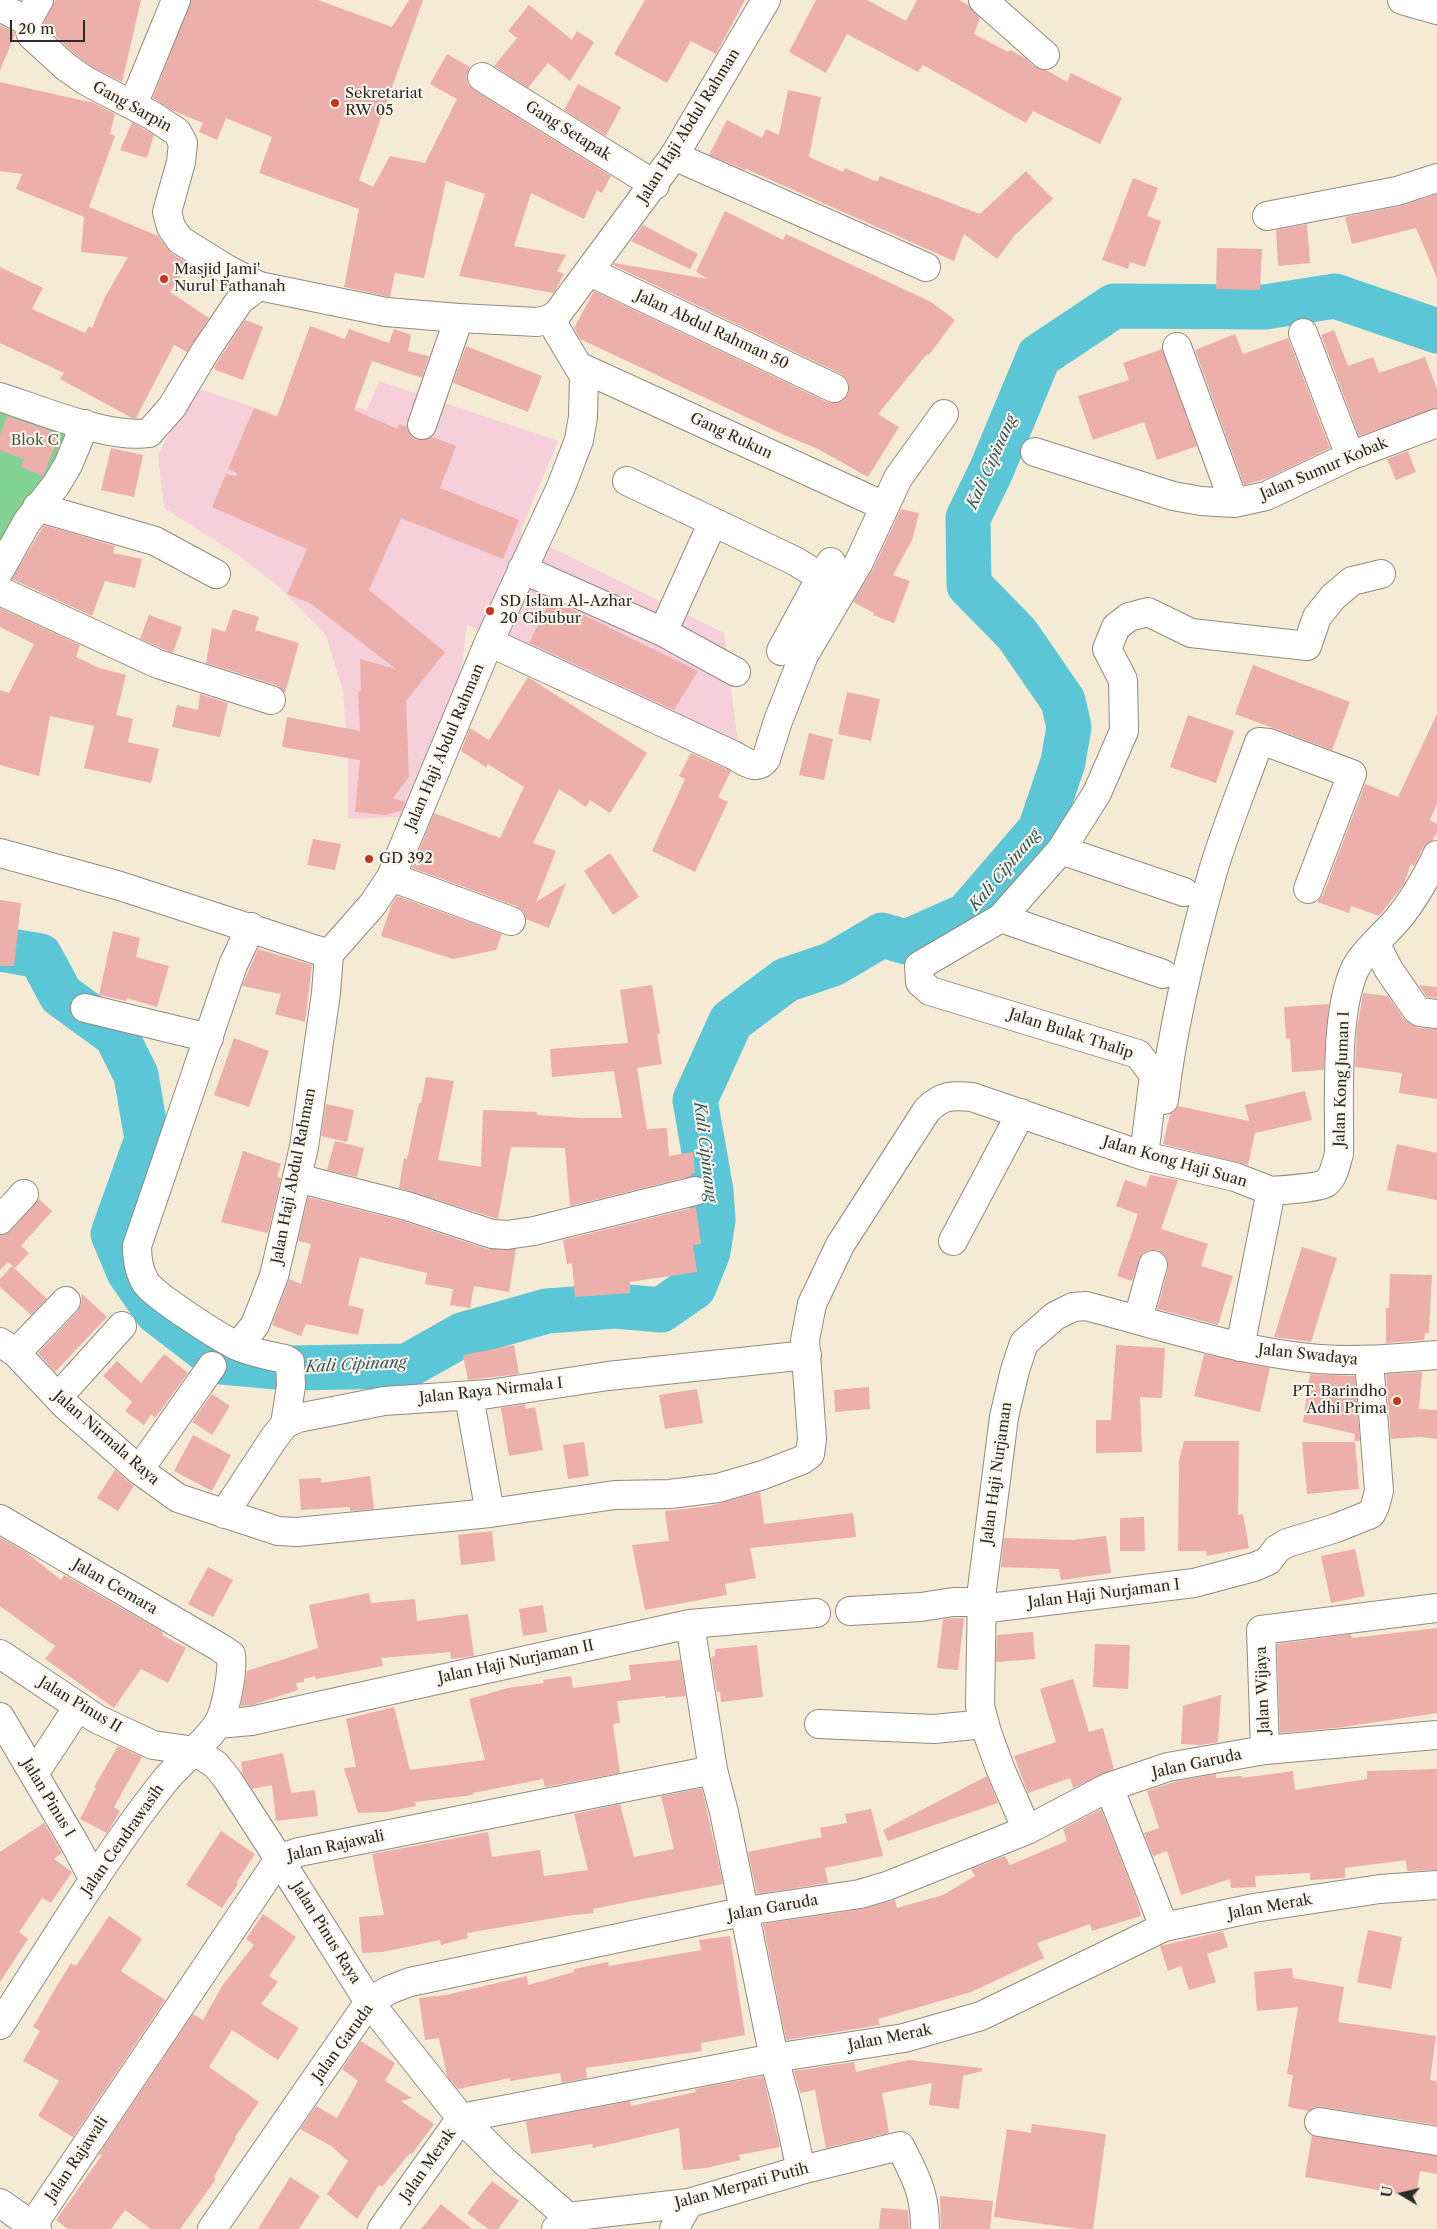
<!DOCTYPE html>
<html>
<head>
<meta charset="utf-8">
<style>
	body { margin:0 }
	#map { position:relative; width:1437px; height:2229px; overflow:hidden; background:#f5ebd4; font-family:"Libre Caslon Text",serif }
	canvas { display:block }
	.north { position:absolute; left:1377px; top:2169px; width:50px; height:50px; -webkit-text-stroke:4px #fbf7ec; paint-order:stroke; rotate:279deg; font-size:14px; font-weight:700; line-height:20px; text-align:center; color:#2b2b2b }
	.north::after { content:''; display:block; margin:auto; width:18px; height:22px; background:#2b2b2b; clip-path:polygon(50% 0,100% 100%,50% 72%,0 100%) }
	.scale { position:absolute; left:10px; top:20px; width:75px; height:22px; box-sizing:border-box; border:2px solid #2b2b2b; border-top:0; padding-left:6px; font-size:15px; line-height:18px; white-space:nowrap; color:#2b2b2b; -webkit-text-stroke:4px #fbf7ec; paint-order:stroke }
</style>
</head>
<body>
<div id="map">
<canvas width="1437" height="2229"></canvas>
<div class="north">U</div>
<div class="scale">20 m</div>
</div>
<script>
const c = document.querySelector('canvas').getContext('2d');
c.lineJoin = 'round';
function fill(path, color) { c.fillStyle = color; c.fill(path, 'evenodd'); }
function strokePath(path, color, width, dash) { c.strokeStyle = color; c.lineWidth = width; c.lineCap = dash ? 'butt' : 'round'; c.setLineDash(dash || []); c.stroke(path); }
function write(font, color, halo, rows, align = 'center') {
  c.font = font + ' "Libre Caslon Text",serif'; c.lineWidth = 4; c.setLineDash([]); c.textBaseline = 'middle'; c.strokeStyle = halo; c.fillStyle = color; for (const [text, x, y, turn = 0] of rows) {
    c.save(); c.translate(x, y); c.rotate((+turn || 0) * Math.PI / 180); c.textAlign = isNaN(turn) ? turn : align; if (halo) c.strokeText(text, 0, 0); c.fillText(text, 0, 0); c.restore();
  }
}
fill(new Path2D(`
	M379,381L558,441L520,532L724,633L739,751L467,625L456,709L404,817L348,819V750L343,691L326,635L279,587L241,557L164,508L158,455L193,387L332,433L341,404L367,410Z`), '#f5cfd9');
fill(new Path2D(`
	M0,386L85,424L0,571Z`), '#82d393');
strokePath(new Path2D(`
	M0,949L40,956L61,995L116,1035L136,1075L147,1139L113,1234L129,1272L157,1312L222,1362L288,1368L407,1366L462,1335L547,1311L615,1306L661,1310L694,1287L708,1252L713,1220L711,1191L695,1100L731,1021L786,980L833,964L882,935L906,942L967,915L1040,830L1063,762L1069,727L1063,701L1017,634L969,585L968,518L991,471L1039,356L1114,306L1265,307L1335,296L1437,331`), '#5bc6d6', 45);
fill(new Path2D(`
	M55,0H141L122,82L94,68L76,55L45,26L44,23Z
	M191,0H318L392,27L409,0H423L359,180L373,187L390,156L425,163L457,99L430,84L447,54L470,67L466,77L468,85L474,90L611,176L602,193L597,190L584,219L531,193L514,246L566,255L557,271L564,274L554,293L459,276L485,194L446,181L424,278L395,273L390,297L344,287L359,209L259,173L272,137L226,118L217,140L199,132L203,123L172,110L153,98Z
	M645,0H745L716,54L691,41L667,83L614,54Z
	M816,0H867L906,21L917,0H959L968,5L980,18L974,34L1008,52L1010,50L1025,58L1035,67L1046,70L1067,82L1071,73L1122,98L1100,144L1033,111L1026,123L923,65L918,72L847,34L826,73L789,52Z
	M529,5L572,40L577,31L594,42L570,81L548,63L528,88L494,66L517,38L508,31Z
	M0,25L14,32L15,35L0,70Z
	M0,82L94,103L115,114L110,134L115,136L89,207L158,236L171,253L189,264L170,292L209,318L187,352L174,345L136,418H132L60,379L64,373L0,343V267L43,288L32,309L85,333L89,326L92,328L104,299L128,257L81,252L84,217L16,189L22,174L0,171Z
	M578,84L621,107L606,136L564,110Z
	M788,90L821,97L809,157L843,172L845,168L877,182L880,176L980,214L1026,171L1053,199L1015,235L997,259L964,234L954,261L746,169L745,170L709,155L727,120L762,138L766,129L779,135Z
	M132,122L154,135L147,158L120,150Z
	M1133,178L1158,188L1147,216L1161,221L1145,267L1130,262L1128,269L1102,260Z
	M1437,194V278L1416,228L1352,244L1345,217L1400,206Z
	M725,211L783,240L786,234L931,302L955,320L929,355L927,354L878,414L899,427L868,477L818,449L782,434L580,339L574,328L594,291L827,402L836,403L843,401L848,394L849,386L847,379L841,374L613,265L614,263L708,279L696,272Z
	M1307,224L1310,263L1278,266L1276,230Z
	M643,225L698,254L690,269L631,241Z
	M1217,248L1262,249L1260,290L1216,289Z
	M245,320L263,327L243,380L215,370L214,367Z
	M310,326L345,339L349,329L389,343L394,329L411,335L408,351L429,356L422,378L372,361L354,410L397,429L399,424L407,427L410,435L416,440H424L432,437L456,446L440,488L519,520L503,559L401,518L369,590L445,652L406,701L409,777L393,798L405,802L401,811L385,815L355,812L360,760L282,747L287,717L360,731L358,692L361,691L360,659L396,669L310,603L287,594L307,549L212,507L226,474L236,476L237,473L228,469L254,408L277,417Z
	M1334,330L1348,366L1373,357L1379,373L1425,357L1437,389V408L1359,436L1321,335Z
	M1235,334L1243,354L1288,338L1330,448L1268,478L1244,485L1195,350Z
	M466,346L542,376L528,412L453,383Z
	M1162,349L1197,446L1157,460L1144,422L1093,440L1078,396L1129,380L1123,363Z
	M7,416L60,434L43,476L21,467L24,459L0,450V435Z
	M111,448L143,455L134,497L101,490Z
	M1408,451L1416,472L1396,480L1387,459Z
	M901,509L919,513L912,540L893,575L910,581L894,623L873,615L874,613L853,602L873,569Z
	M44,525L115,546L113,553L142,559L135,588L105,581L92,616L12,579Z
	M551,599L698,671L674,710L529,643Z
	M0,608L80,645L76,657L99,668L126,675L116,715L133,719L128,742L159,749L151,783L84,768L94,726L50,716L39,776L0,765V690L9,693L34,644L0,627Z
	M233,609L259,617L255,630L299,643L285,693L276,685L206,663L212,628L225,632Z
	M149,615L182,627L173,653L140,639Z
	M1253,665L1350,702L1332,750L1235,714Z
	M528,677L647,753L610,813L590,800L586,807L559,789L533,843L556,851L536,902L566,883L549,928L526,919L523,911L516,906L412,868L434,813L500,838L524,787L488,764L486,767L461,751L470,728L489,740Z
	M847,692L880,699L871,741L838,734Z
	M200,694L228,703L220,737L172,727L177,705L198,710Z
	M1437,714V804L1430,820L1437,824V833L1433,840L1423,848L1414,866L1411,864L1404,884L1379,916L1351,906L1349,913L1317,902L1323,895L1365,784L1398,797Z
	M1188,715L1234,731L1216,783L1170,767Z
	M809,733L833,739L824,780L799,775Z
	M691,753L731,771L718,797L728,802L695,872L652,851L685,779L679,776Z
	M313,839L341,844L335,870L307,865Z
	M610,853L639,897L613,915L584,871Z
	M397,896L502,934L496,950L453,959L381,936L391,906Z
	M0,900L21,903L14,966H0Z
	M113,931L140,938L136,957L169,966L157,1007L127,998L126,1001L99,995Z
	M258,949L312,965L305,1022L275,1014L281,994L242,986Z
	M652,985L660,1034H657L662,1064L637,1068L647,1129L667,1128L669,1156L693,1152L695,1173H691L692,1176L570,1206L565,1148L511,1147L498,1219L399,1188L404,1158L407,1159L419,1103H421L426,1077L454,1081L438,1160L481,1167L483,1110L537,1112V1115L582,1118H622L614,1071L552,1077L550,1049L628,1043L620,990Z
	M1419,985L1437,987V998L1427,997Z
	M1363,993L1388,996L1403,1018L1411,1024L1418,1028L1437,1029V1099L1399,1093L1402,1073L1355,1067L1357,1029Z
	M1329,1004L1324,1070L1292,1072L1290,1038L1286,1039L1284,1007Z
	M234,1038L269,1051L249,1107L214,1095Z
	M1305,1091L1312,1120L1255,1133L1248,1165L1163,1144L1170,1114L1178,1106L1249,1121L1245,1105Z
	M326,1104L354,1110L347,1142L321,1136Z
	M335,1141L364,1148L357,1177L327,1170Z
	M1397,1144L1437,1153V1200L1387,1190Z
	M243,1151L281,1164L277,1177L281,1178L268,1233L221,1222Z
	M1150,1175L1178,1180L1161,1229L1208,1244L1201,1266L1233,1276L1218,1325L1157,1309L1168,1269V1261L1164,1254L1158,1250H1149L1142,1254L1132,1281L1117,1276L1138,1214L1116,1206L1125,1180L1146,1187Z
	M308,1197L403,1221L487,1249H516L509,1292L474,1286L470,1308L450,1305L453,1289L425,1284L427,1273L360,1257L348,1305L364,1309L358,1335L306,1324L301,1336L272,1325L289,1279L301,1284L311,1244L298,1241Z
	M39,1199L52,1211L21,1246L29,1253L15,1268L8,1262L0,1270V1235L11,1231Z
	M696,1207L701,1244L693,1245L697,1272L630,1282V1293L575,1297L572,1263L567,1264L563,1240Z
	M1302,1247L1337,1258L1311,1342L1274,1337Z
	M12,1266L47,1299L31,1315L0,1287V1279Z
	M1390,1274L1432,1275L1429,1333H1425L1424,1340L1386,1343V1308H1389Z
	M82,1294L107,1317L55,1372L38,1353L77,1312L81,1305Z
	M514,1345L519,1374L468,1380L463,1355Z
	M1116,1345L1165,1348L1162,1398L1140,1397L1142,1452L1096,1453V1420H1111Z
	M164,1354L188,1373L155,1418L151,1414L144,1425L125,1411L132,1402L103,1376L117,1361L141,1383Z
	M1204,1354L1270,1368L1260,1412L1194,1396Z
	M1422,1372L1419,1409L1437,1410V1439L1420,1437L1391,1439L1386,1374Z
	M1310,1374L1355,1376L1360,1441H1354L1355,1434L1303,1422Z
	M869,1387L870,1409L835,1412L834,1390Z
	M697,1389L703,1423L665,1429L659,1395Z
	M212,1394L230,1406L212,1435L192,1422Z
	M525,1404L526,1409L535,1407L543,1450L509,1456L501,1408Z
	M193,1435L231,1455L212,1491L174,1471Z
	M1184,1441H1239L1238,1515L1243,1514L1249,1548L1207,1556L1206,1551H1178L1179,1460Z
	M584,1442L589,1476L568,1479L563,1445Z
	M1302,1442H1355L1359,1489L1307,1494Z
	M115,1470L134,1486L118,1511L97,1498Z
	M370,1476L374,1509L350,1511V1507L301,1510L299,1479L321,1478V1483Z
	M760,1492L764,1524L853,1513L856,1537L750,1548L756,1578L725,1584L727,1595L645,1610L632,1545L669,1541L665,1511L710,1506Z
	M1144,1517L1145,1551H1120V1518Z
	M492,1531L495,1561L461,1565L458,1535Z
	M1106,1536L1111,1573L1061,1580L1059,1569L1001,1567L1004,1538L1072,1540Z
	M0,1537L26,1552L61,1580L64,1575L163,1632L162,1635L186,1648L168,1683L141,1669L114,1708L45,1659L55,1646L0,1606Z
	M1355,1549L1365,1596L1331,1603L1321,1556Z
	M208,1567L233,1580L213,1617L188,1604Z
	M369,1593L371,1603L415,1599L417,1621L468,1614L474,1656L451,1659L450,1652L381,1658L383,1666L316,1679L315,1676L304,1679V1682L296,1683L298,1690L252,1705L241,1706L247,1671L318,1648L309,1605Z
	M543,1605L547,1632L523,1636L519,1609Z
	M954,1618H964L958,1670L937,1668L943,1619Z
	M1437,1628V1713L1336,1728L1280,1733L1277,1644L1351,1634L1352,1638Z
	M1033,1632L1035,1659L996,1662L997,1635Z
	M1095,1644L1130,1645L1128,1689L1093,1687Z
	M757,1645L763,1697L721,1702L720,1692H717L711,1657L715,1656V1649Z
	M680,1660L686,1696L665,1698V1696L617,1701L620,1723L613,1724L620,1773L545,1787L543,1779L473,1793V1795L415,1802L416,1806L386,1812L358,1813L344,1768L356,1767L346,1719L394,1707L410,1770L485,1760L469,1699L508,1688L544,1683L543,1680L571,1676L573,1688L631,1680L629,1665Z
	M1073,1679L1089,1732L1103,1728L1114,1769L1073,1788L1070,1778L1028,1793L1014,1756L1056,1742L1040,1689Z
	M1221,1695L1218,1742L1201,1745L1181,1744L1183,1706Z
	M118,1746L142,1757L114,1807L120,1811L107,1833L80,1819L96,1788L94,1787Z
	M283,1753L291,1793L315,1790L318,1816L276,1821L272,1785L252,1789L243,1775L241,1762Z
	M1437,1769V1870L1407,1871L1406,1860L1345,1868V1878L1310,1880V1873L1255,1876L1256,1887L1231,1888L1230,1879L1181,1895L1167,1851L1153,1856L1144,1833L1159,1828L1147,1791L1177,1781L1216,1774V1778L1242,1776V1778L1293,1771L1295,1790L1367,1779V1771Z
	M987,1776L998,1803L888,1841L883,1830Z
	M702,1788L723,1884L627,1902L593,1909L594,1913L566,1916L467,1933L468,1938L441,1945L440,1940L383,1952L362,1953L359,1917L384,1915L372,1854L488,1832L492,1857L540,1850L544,1876L588,1870L574,1814L620,1804L634,1857L674,1849L661,1796Z
	M871,1809L883,1856L825,1868L828,1883L757,1894L748,1852L822,1837L820,1828L847,1823L845,1814Z
	M1101,1809L1136,1898L1141,1916L1092,1931L1090,1924L1037,1943L1044,1958L971,1992L878,2019L880,2025L786,2040L763,1924L862,1909L895,1900L897,1908L943,1895L975,1876L971,1869L1005,1856L1010,1865L1067,1841L1063,1829Z
	M44,1823L62,1853L54,1859L72,1872L51,1903L42,1898L19,1932L28,1939L0,1982V1852Z
	M221,1831L255,1854L236,1883L238,1884L222,1908L186,1885Z
	M263,1914L296,1937L269,1976L278,1982L261,2004L299,2028L278,2060L232,2030L209,2067L259,2102L235,2137L236,2138L214,2177L216,2179L180,2229H151L125,2210L111,2229H68L56,2220L102,2155L99,2154L193,2014L203,2020L222,1986L254,1945L246,1939Z
	M109,1916L142,1939L121,1971L165,2000L73,2137L38,2116L59,2081L23,2061L40,2031L33,2027L55,1989L71,1963L76,1966Z
	M1368,1930L1402,1937L1391,1989L1357,1982Z
	M1223,1931L1228,1947L1207,1954L1216,1982L1189,1990L1181,1966L1168,1971L1160,1946Z
	M730,1936L745,2035L701,2043L702,2051L586,2068L587,2078L562,2083L560,2073L510,2081V2078L458,2089L447,2076L439,2038L425,2040L419,1998L446,1995L527,1976L528,1985L574,1972V1969L608,1962L609,1966L701,1950L699,1940Z
	M1292,1968L1293,1978L1344,1987L1338,2022L1436,2036L1430,2080L1437,2081V2125L1321,2107H1314L1309,2111L1288,2107L1293,2075L1287,2074L1298,2007L1257,2011L1254,1972Z
	M361,2041L395,2063L385,2081L412,2098L401,2101L434,2124L412,2154L410,2153L382,2187L379,2185L357,2219L327,2194L348,2161L331,2146L300,2129L316,2106L337,2118L358,2081L342,2069Z
	M909,2060L982,2068V2071L963,2076L959,2109L929,2105L932,2083L882,2093L889,2133L826,2148L815,2090L800,2093L794,2071L854,2062L856,2072Z
	M763,2076L780,2147L739,2155L740,2160L706,2168L683,2170L679,2128L593,2148L592,2144L531,2154L526,2121L630,2101L631,2106L696,2092L695,2089Z
	M1032,2124L1106,2134L1093,2229H1079L994,2217L1007,2129L1031,2133Z
	M1312,2135L1437,2156V2174L1420,2171L1416,2197L1305,2177Z
	M290,2177L320,2196L299,2229H258Z
	M492,2181L519,2201L498,2229H488L467,2213Z
	M940,2196L993,2201L990,2229H941Z
	M441,2204L472,2229H421Z
	M881,2208L908,2210L909,2229H879Z`), '#edafa9');
const minor = new Path2D(`
	M983,0L1045,55
	M1402,0L1437,10
	M0,7L27,21
	M27,21L31,35L66,67L86,81L153,116L177,132L183,143L181,162L167,212L171,227L180,240L225,268L259,286
	M27,21L39,0
	M482,77L655,185
	M133,105L176,0
	M674,156L926,267
	M1267,216L1397,191L1437,178
	M590,272L834,388
	M1303,333L1350,456
	M1177,347L1234,503
	M578,366L884,506
	M422,425L459,318
	M1035,452L1173,496L1201,501L1234,503L1266,496L1350,456L1437,423
	M627,481L795,561L821,577
	M37,507L155,541L216,574
	M522,569L663,632L736,672
	M0,570L27,522L56,485L68,465L85,424
	M0,591L158,664L271,700
	M663,632L713,522
	M489,642L733,755C745,761 756,772 766,759L778,721L804,655L859,562L898,478L944,414
	M781,651L821,577L831,562
	M1061,850L1184,892
	M0,853L120,886L329,954
	M391,877L511,921
	M1001,918L1163,974
	M251,927L233,965L137,1246C137,1259 139,1272 146,1283C156,1297 219,1337 237,1346C251,1352 270,1356 285,1359L290,1362L291,1386L285,1424
	M1375,943L1389,970L1416,1009L1420,1012L1437,1014
	M85,1008L209,1038
	M1164,1100C1173,1023 1192,946 1213,871C1226,827 1244,785 1259,742L1269,743L1352,774L1308,889
	M1144,1156L1154,1075L1138,1054L930,991L920,982L919,966L1001,918L1061,850L1097,793L1124,731L1123,680L1107,649L1116,627L1129,617L1148,612L1191,633L1307,646L1317,617L1333,597L1352,581L1381,574
	M297,1178L407,1206L492,1234L507,1235L534,1231L695,1191
	M1271,1191C1282,1190 1318,1188 1326,1183C1334,1177 1336,1163 1339,1154C1340,1105 1333,1002 1359,962C1370,946 1385,934 1397,920C1414,900 1426,878 1437,855
	M0,1220L24,1194
	M953,1241L1021,1113
	M1138,1319L1153,1265
	M0,1342L16,1353L65,1405L139,1470L178,1498L278,1531L297,1532L490,1513L615,1495L670,1494L718,1488L763,1475L802,1460L810,1454L812,1439L805,1340L812,1304L840,1245L927,1110C942,1095 952,1095 972,1097L1144,1156L1235,1177L1271,1191L1240,1347
	M238,1346L255,1325L274,1276L304,1147L326,993L329,954L373,904L391,877L489,642L561,487L579,440L583,417L584,376L550,319
	M16,1353L66,1301
	M469,1396L490,1513
	M58,1397L122,1326
	M139,1470L212,1366
	M224,1514L274,1438L285,1424L298,1418L384,1401L489,1394L608,1376L807,1355
	M0,1519L219,1647L231,1655C233,1671 226,1712 217,1725C202,1747 179,1762 163,1783C103,1859 53,1944 0,2025
	M981,1609L1194,1583L1254,1567L1268,1561L1277,1549L1287,1543L1336,1528L1371,1514L1375,1506L1379,1491L1369,1360
	M850,1611L921,1607L953,1602H982
	M690,1624L713,1770L724,1812L774,2058L787,2106L801,2170
	M0,1654L97,1719L153,1745L195,1751L216,1765L228,1780L279,1859L369,2002L461,2118L504,2161L568,2217
	M0,1717L75,1844L94,1880
	M218,1724L251,1721L690,1624L816,1613
	M819,1724L934,1729L985,1724
	M1265,1750L1261,1630L1437,1608
	M34,1774L78,1707
	M1109,1787L1164,1927
	M1027,1830L1000,1768L987,1732L980,1706L982,1589L1004,1417L1015,1370L1024,1343L1055,1316L1073,1307L1086,1306C1163,1326 1240,1352 1319,1359C1359,1362 1398,1358 1437,1355
	M1319,2122L1437,2141
	M0,2203L37,2229
	M30,2229L279,1859L299,1852L713,1770
	M212,2229L369,2002L389,1990L410,1982L746,1911L860,1894L887,1886L1027,1830L1109,1787L1168,1767L1265,1750L1437,1735
	M382,2229L461,2118L774,2058L904,2038L981,2016L1164,1927L1254,1908L1380,1889L1437,1885
	M556,2229L568,2217L689,2203L801,2170L900,2146C916,2178 925,2192 925,2229
	M674,2229L689,2203`);
const tertiary = new Path2D(`
	M0,397C41,410 108,439 149,433L172,407L206,350L240,300L259,286L386,312L459,318L537,322L550,319L558,313L674,156L766,0`);
strokePath(minor, '#908b80', 30);
strokePath(tertiary, '#908b80', 30);
strokePath(minor, '#fff', 28);
strokePath(tertiary, '#fff', 28);
for (const [x, y, r, color] of [
	[335,103,5,"#c8321e"],
	[164,279,5,"#c8321e"],
	[490,611,5,"#c8321e"],
	[369,859,5,"#c8321e"],
	[1397,1401,5,"#c8321e"]
]) { const dot = new Path2D(); dot.arc(x, y, r, 0, 2 * Math.PI); c.fillStyle = color; c.fill(dot); strokePath(dot, '#fbf7ec', 2); }
write('15px', '#2b2b2b', '#fbf7ec', [
	["Sekretariat",345,94],
	["RW 05",345,111],
	["Masjid Jami'",174,270],
	["Nurul Fathanah",174,287],
	["SD Islam Al-Azhar",500,602],
	["20 Cibubur",500,619],
	["GD 392",379,859],
	["PT. Barindho",1387,1392,"right"],
	["Adhi Prima",1387,1409,"right"]
], 'left');
write('15px', '#2b2b2b', '#fbf7ec', [
	["Gang Sarpin",132,107,29],
	["Jalan Haji Abdul Rahman",689,126,-58],
	["Gang Setapak",568,131,32],
	["Jalan Abdul Rahman 50",712,330,25],
	["Gang Rukun",731,436,25],
	["Jalan Sumur Kobak",1324,469,-23],
	["Jalan Haji Abdul Rahman",445,747,-67],
	["Jalan Bulak Thalip",1071,1034,18],
	["Jalan Kong Juman I",1342,1079,-88],
	["Jalan Kong Haji Suan",1175,1162,16],
	["Jalan Haji Abdul Rahman",294,1176,-79],
	["Jalan Swadaya",1308,1355,6],
	["Jalan Raya Nirmala I",491,1391,-6],
	["Jalan Nirmala Raya",106,1438,41],
	["Jalan Haji Nurjaman",997,1473,-82],
	["Jalan Cemara",115,1587,30],
	["Jalan Haji Nurjaman I",1104,1594,-7],
	["Jalan Haji Nurjaman II",516,1662,-12],
	["Jalan Wijaya",1263,1690,-92],
	["Jalan Pinus II",80,1705,31],
	["Jalan Garuda",1197,1764,-12],
	["Jalan Pinus I",48,1798,59],
	["Jalan Cendrawasih",123,1840,-55],
	["Jalan Rajawali",336,1846,-12],
	["Jalan Merak",1270,1907,-10],
	["Jalan Garuda",773,1908,-10],
	["Jalan Pinus Raya",326,1933,58],
	["Jalan Merak",890,2038,-11],
	["Jalan Garuda",343,2043,-54],
	["Jalan Rajawali",77,2159,-56],
	["Jalan Merak",428,2165,-55],
	["Jalan Merpati Putih",742,2186,-15]
]);
write('15px', '#455d4a', '#fbf7ec', [
	["Blok C",35,441]
]);
write('italic 16px', '#395a5e', '#fbf7ec', [
	["Kali Cipinang",992,462,-66],
	["Kali Cipinang",1005,870,-50],
	["Kali Cipinang",705,1152,83],
	["Kali Cipinang",356,1365,-3]
]);
</script>
</body>
</html>
